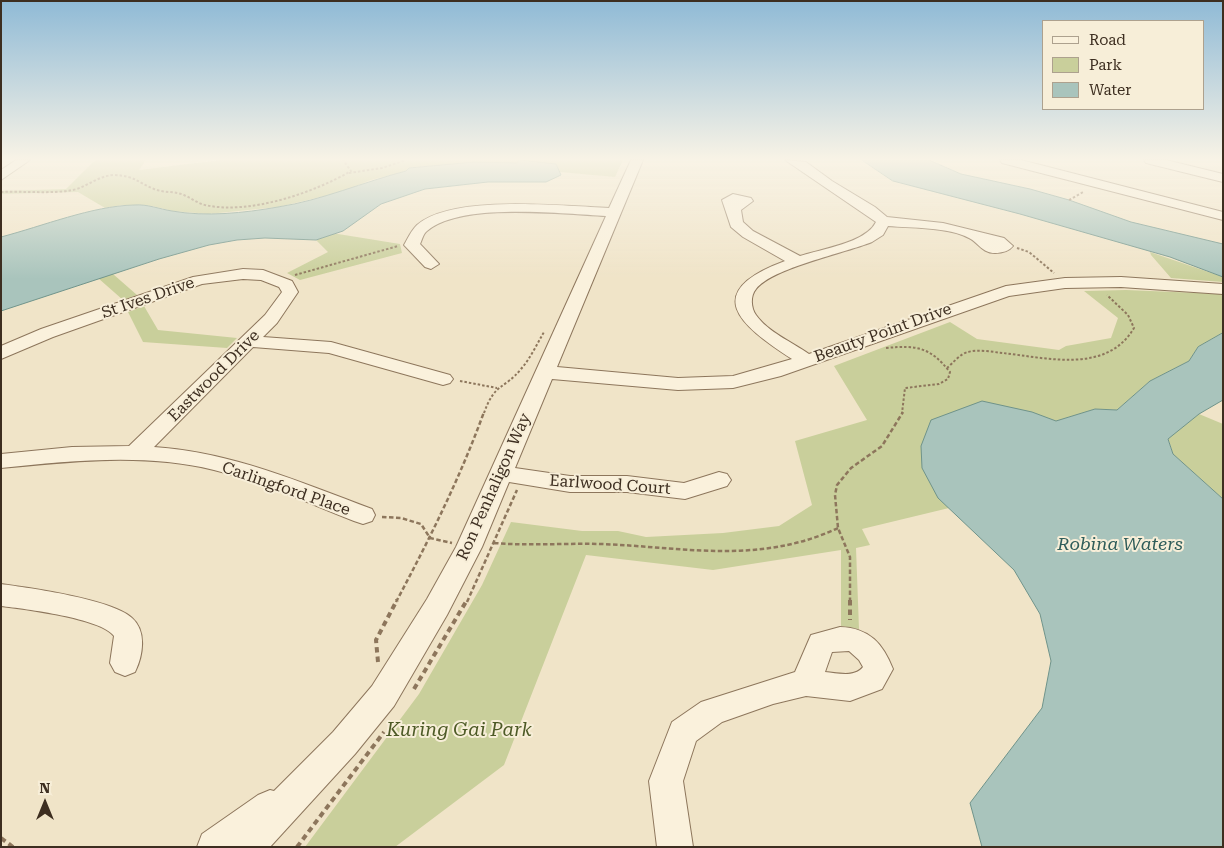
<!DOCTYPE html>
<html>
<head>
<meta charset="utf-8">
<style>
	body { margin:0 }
	#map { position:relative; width:1224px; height:848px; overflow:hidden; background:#f0e4c8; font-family:"Roboto Serif",serif }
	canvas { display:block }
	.frame { position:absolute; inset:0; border:2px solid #3d2e20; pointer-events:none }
	.legend { position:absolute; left:1042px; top:20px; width:162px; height:90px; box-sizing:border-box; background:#f7eed8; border:1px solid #ada18e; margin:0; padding:6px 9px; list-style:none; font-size:15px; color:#3d2e20 }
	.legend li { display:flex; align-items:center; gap:10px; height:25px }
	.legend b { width:25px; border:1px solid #ada18e }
	.north { position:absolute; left:20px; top:778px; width:50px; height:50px; -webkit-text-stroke:4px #f7eed8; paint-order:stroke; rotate:0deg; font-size:14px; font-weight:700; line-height:20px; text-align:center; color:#3d2e20 }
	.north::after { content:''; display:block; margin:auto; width:18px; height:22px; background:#3d2e20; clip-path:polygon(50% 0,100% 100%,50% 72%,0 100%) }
</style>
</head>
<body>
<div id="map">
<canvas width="1224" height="848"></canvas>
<div class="frame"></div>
<ul class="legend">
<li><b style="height:6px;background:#faf1dc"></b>Road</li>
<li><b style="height:14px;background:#c9cf9b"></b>Park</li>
<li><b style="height:14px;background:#a9c4bc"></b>Water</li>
</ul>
<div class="north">N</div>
</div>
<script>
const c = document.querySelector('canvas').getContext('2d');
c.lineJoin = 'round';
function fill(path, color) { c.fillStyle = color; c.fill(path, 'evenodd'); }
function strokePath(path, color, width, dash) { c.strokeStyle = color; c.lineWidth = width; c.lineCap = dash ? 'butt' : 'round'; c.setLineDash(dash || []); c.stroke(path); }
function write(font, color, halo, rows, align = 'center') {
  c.font = font + ' "Roboto Serif",serif'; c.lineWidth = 4; c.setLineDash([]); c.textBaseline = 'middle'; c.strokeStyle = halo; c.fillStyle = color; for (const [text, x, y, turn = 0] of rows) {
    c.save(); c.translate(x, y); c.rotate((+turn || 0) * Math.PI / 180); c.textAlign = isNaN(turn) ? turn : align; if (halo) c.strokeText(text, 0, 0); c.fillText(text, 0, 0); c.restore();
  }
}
fill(new Path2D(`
	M95,160H146L139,170L220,160H623L615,177L560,172L556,164C506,162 458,163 409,168L407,171L371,180L342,192L278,207L209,214L172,211L152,206L122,205L105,208L78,192L1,194V191L66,189Z
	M332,233L400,244L402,253L300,280L287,273L328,252L316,240Z
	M1150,252L1223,277V282L1171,278L1151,255Z
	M113,274L137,295L123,300L98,278Z
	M1126,290L1223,294V333L1198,347L1189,361L1150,381L1117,410L1095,409L1056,422L1031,412L938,497L949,508L862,529L870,545L856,548L859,629L841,626V550L713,570L586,555L504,765L395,847H305L419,694L482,585L511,522L582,531H618L646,537L723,533L779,526L812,505L795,441L867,420L834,366L950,322L977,339L1059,350L1066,346L1111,338L1118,318L1084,291Z
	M144,306L158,330L237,338L227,348L143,342L128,312Z
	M1199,414L1223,424V499L1173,454L1168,438Z`), '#c9cf9b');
const water = new Path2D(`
	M519,160L556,164L561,175L546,182H488L425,189L381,204L343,231L316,240L265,238L237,240L209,245L159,259L1,311V237C43,226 92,206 134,205C148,204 159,209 172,211C206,217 244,213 278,207C323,200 363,182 406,171L409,168L474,162L517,163Z
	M862,160H929L961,174L1030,189L1069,200L1131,222L1223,244V277L1170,257L1020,214L893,181Z
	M1223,333V400L1199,414L1168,439L1173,454L1223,499V847H982L970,803L1042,708L1051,661L1040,614L1014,570L938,498L922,468L921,446L931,420L982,401L1032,412L1056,421L1095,409L1117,410L1150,381L1189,361L1198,347Z`);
fill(water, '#a9c4bc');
strokePath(water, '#6f938a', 1);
const minor = new Path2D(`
	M16,160H30L1,180V170Z
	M631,160H643L557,367L678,378L733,376L792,359C738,324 701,292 785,261L743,237L731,227L722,200L733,194L751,198L753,201L741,210L743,222L753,231L800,256C821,249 866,243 876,222L785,160L806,162L832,181L875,207L887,217L943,223L1004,238L1013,246C1009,251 1002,253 995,253C982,253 979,243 969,238C949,227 911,228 888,226L883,235L872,242C845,253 772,268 756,289C750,296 751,308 756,315C768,332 792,342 809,354L1006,286L1065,278L1121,277L1223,284V294L1121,287L1065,288L1009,296L781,376L733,388L678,390L552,379L515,468L570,476H627L684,483L719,472L727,474L731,480L727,486L685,499L627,492H570L509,482L482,547L447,615L394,706L355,754L270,847H197L202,834L258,795L270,790L274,791L333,732L372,686L427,599L456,547L606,216C562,214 461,202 427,231C423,234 422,240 420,244L439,264L431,269L425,267L404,245C408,238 411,231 417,225C452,194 563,206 609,208Z
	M1000,160H1021L1223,212V220L1002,163Z
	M1144,160H1166L1223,174V182L1146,163Z
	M243,269L263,270L292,281L298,292L277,323L263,337L331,342L450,375L453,379L450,383L443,385L329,353L253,347L154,447C231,452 300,482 372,509L375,515L372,521L363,524L354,521C308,503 263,482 214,470C145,453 71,461 1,468V454L72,447L129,446L265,315L282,292L279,287L261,280L243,279L202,284L53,337L1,359V346L41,329L193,277Z
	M1,584C30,588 112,599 132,618C147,631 143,656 135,672L125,676L115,672L110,663L114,636C101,618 25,609 1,606Z
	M840,627C870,628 883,644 893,669L882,689L850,701L806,696L773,704L722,722L696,741L683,781L693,847H657L649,781L672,722L701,702L795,672L811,635ZM849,651L859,660L863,667C854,678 837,673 825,672L832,652Z`);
strokePath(minor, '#8d765c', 2);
strokePath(new Path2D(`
	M349,173L382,168L406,160
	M1,192C24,191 51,194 73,190C89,186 99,175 115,175C135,176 139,183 154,189C164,193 175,191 184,195C191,198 197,203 205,205C249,215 313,193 351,171L343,160
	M1069,200L1083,192
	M1017,248L1029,252L1054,273
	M295,275L398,246
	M886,348C917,345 930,347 950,372L948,379L939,384L905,388L902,413
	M947,368C953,363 961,353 968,352C979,349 992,352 1003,353C1047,358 1107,374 1134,328L1128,315L1107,295
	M460,381L497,388
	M484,413C495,382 504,390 521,369C530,359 537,344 544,332`), '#8d765c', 2, [2.5, 2]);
strokePath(new Path2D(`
	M382,517L401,518L421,524L430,538L452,543
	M494,543C530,546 565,543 601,544C684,547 759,565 838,528
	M396,602C429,540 460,478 484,412
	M467,602L517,490
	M850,602V557L838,528L835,495L837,485L851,468L882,446L903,412`), '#8d765c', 2.5, [4.5, 2.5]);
strokePath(new Path2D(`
	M850,600V620
	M378,662L376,640L397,600
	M414,689L467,600
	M1,838L13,847
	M297,847L384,732`), '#8d765c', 4, [5.5, 4]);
fill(minor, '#faf1dc');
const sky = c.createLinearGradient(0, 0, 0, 279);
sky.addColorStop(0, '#8fbad6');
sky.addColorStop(0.57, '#f8f3e6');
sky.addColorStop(1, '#f8f3e600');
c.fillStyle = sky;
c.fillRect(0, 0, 1224, 279);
write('16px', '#3d2e20', '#f7eed8', [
	["St Ives Drive",148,298,-19],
	["Beauty Point Drive",883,333,-20],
	["Eastwood Drive",214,376,-45],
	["Earlwood Court",610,485,4],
	["Ron Penhaligon Way",494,487,-66],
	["Carlingford Place",286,489,19]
]);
write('italic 18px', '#2f5d5a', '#f7eed8', [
	["Robina Waters",1120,545]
]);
write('italic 19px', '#4d5a26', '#f7eed8', [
	["Kuring Gai Park",459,730]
]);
</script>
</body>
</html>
